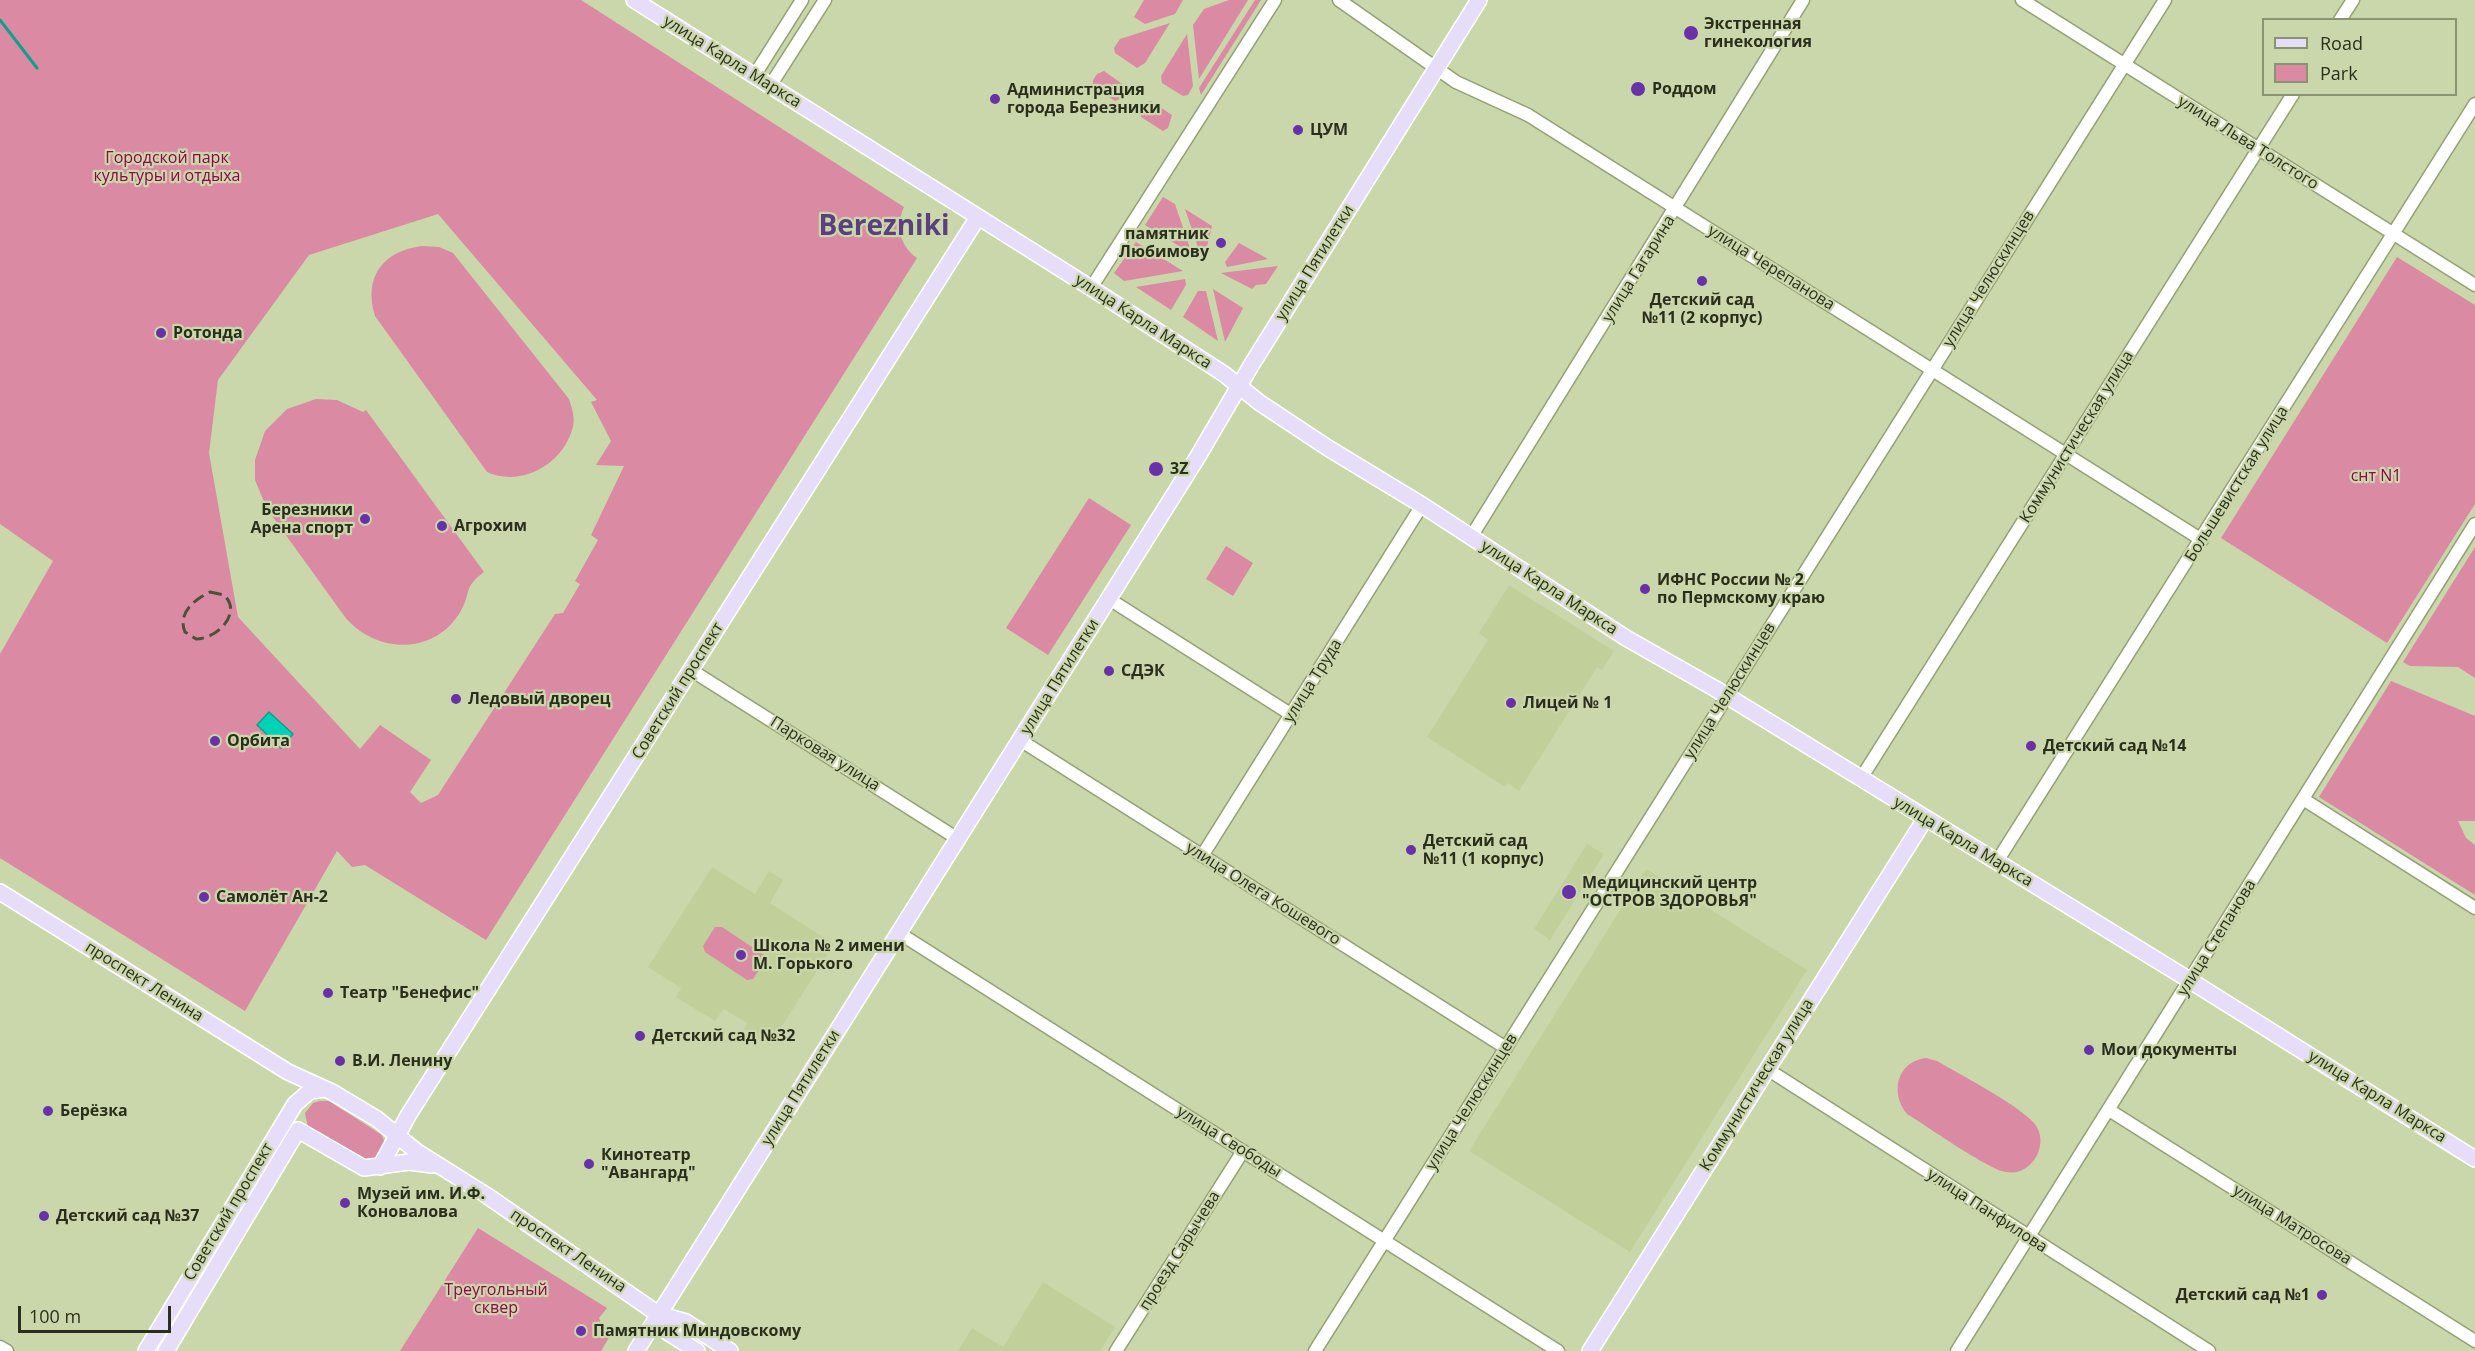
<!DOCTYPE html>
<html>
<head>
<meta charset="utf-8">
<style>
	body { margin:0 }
	#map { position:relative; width:2475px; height:1351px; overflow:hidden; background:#cad7aa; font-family:"Open Sans",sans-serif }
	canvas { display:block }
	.legend { position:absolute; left:2262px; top:18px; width:195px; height:78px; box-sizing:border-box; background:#cad7aa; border:2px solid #8a9472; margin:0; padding:8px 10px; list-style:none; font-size:18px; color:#2a2f1d }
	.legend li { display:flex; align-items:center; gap:12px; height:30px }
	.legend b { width:30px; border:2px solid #8a9472 }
	.scale { position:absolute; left:18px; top:1306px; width:153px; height:27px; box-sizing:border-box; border:3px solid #2a2f1d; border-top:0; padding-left:8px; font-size:18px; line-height:21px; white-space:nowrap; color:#2a2f1d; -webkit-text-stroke:4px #cad7aa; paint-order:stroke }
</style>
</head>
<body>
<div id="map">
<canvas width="2475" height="1351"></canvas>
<ul class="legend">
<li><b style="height:8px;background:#e6ddf8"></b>Road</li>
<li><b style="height:16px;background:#da8aa2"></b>Park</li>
</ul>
<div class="scale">100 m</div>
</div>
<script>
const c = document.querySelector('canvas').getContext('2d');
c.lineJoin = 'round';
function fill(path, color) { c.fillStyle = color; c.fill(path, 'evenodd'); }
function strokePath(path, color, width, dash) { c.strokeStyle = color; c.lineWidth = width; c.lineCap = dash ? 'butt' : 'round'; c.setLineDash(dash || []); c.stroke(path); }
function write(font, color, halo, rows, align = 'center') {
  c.font = font + ' "Open Sans",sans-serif'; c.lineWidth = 4.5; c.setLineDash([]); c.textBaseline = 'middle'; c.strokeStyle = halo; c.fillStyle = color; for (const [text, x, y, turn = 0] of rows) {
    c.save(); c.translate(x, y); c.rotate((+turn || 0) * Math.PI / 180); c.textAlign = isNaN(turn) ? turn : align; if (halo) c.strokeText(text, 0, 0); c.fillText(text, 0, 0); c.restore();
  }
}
fill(new Path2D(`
	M1509,585L1614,651L1602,670L1597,667L1519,791L1508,783L1505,787L1427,737L1488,640L1479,633Z
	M1587,844L1604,854L1550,940L1534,929Z
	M712,867L755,894L769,871L783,880L770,903L834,944L770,1045L744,1029L747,1023L724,1009L715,1021L676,997L681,988L648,967Z
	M1646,869L1807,970L1630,1252L1469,1151Z
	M1043,1282L1115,1327L1100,1351H958L972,1328L1003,1347Z`), '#c1d09b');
fill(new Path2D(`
	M0,0H581L904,207C895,226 900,246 917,258L486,940L365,865L352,867L337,851L245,1011L0,858V654L53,561L0,524ZM438,214L597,400L591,402L611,441L596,465L624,466L591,535L598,540L575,581L580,584L563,613L555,614L438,795L421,803L410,792L431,760L380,725L360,749L238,617L209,453L218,380L309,255Z
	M1144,0H1183L1175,14L1145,24L1134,17Z
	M1229,0H1248L1199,79L1193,25L1204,9Z
	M1255,0H1261L1201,95L1199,88Z
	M1170,23L1145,63L1137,68L1115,53L1114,48L1120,39Z
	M1187,34L1193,86L1188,95L1183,96L1162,83L1161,76Z
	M1104,71L1125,86L1120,99L1115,101L1093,87V80L1097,74Z
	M1151,101L1172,115L1168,128L1163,131L1141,117L1140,110L1144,103Z
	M1163,197L1175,204L1192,254L1145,225Z
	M1185,209L1212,226L1206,251L1200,253Z
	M1136,242L1183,271L1124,281L1114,273Z
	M1239,243L1268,259L1227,267L1225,262Z
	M422,246L439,247L453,253L569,399C572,409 576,419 572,430C561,466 520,487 487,472L375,316C363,277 383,251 422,246Z
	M2397,257L2475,305V504L2387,643L2221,538Z
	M1278,266L1266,284L1256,285L1252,289L1221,273Z
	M1185,279L1186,285L1171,310L1136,287Z
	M1213,289L1243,308L1225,342Z
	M1198,291H1206L1218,341L1183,317Z
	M316,399L337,400L363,412L366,410L484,572C462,588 472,594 459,614C432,656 375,653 345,617L267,509L255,480V460L265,431L287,409Z
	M1089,498L1131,525L1048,655L1006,628Z
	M1226,546L1253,563L1233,596L1206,579Z
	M2475,547V678L2458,667L2410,666L2403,662Z
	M2391,681L2475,716V821H2458L2466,838L2475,845V895L2319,797Z
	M715,927H722L764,955L765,961L753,979L747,980L705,952L703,946Z
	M1926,1058L1937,1061C1961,1075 2017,1104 2034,1123C2051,1143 2032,1177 2006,1172C1987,1169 1927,1126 1907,1114C1890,1093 1896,1062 1926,1058Z
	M320,1101H329L382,1135L385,1144L382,1156L368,1163L308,1127L305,1113L313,1103Z
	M478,1228L607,1308L599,1318L604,1331L612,1333L601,1351H400Z`), '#da8aa2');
const water = new Path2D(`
	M269,712L293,734L281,748L257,725Z`);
fill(water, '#00d2ba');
strokePath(water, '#0da18b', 1.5);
strokePath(new Path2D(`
	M0,20L37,68`), '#0da18b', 3);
const minor = new Path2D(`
	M1339,0L1456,82L1528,115L2202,540
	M2022,0L2475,285
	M2340,20L2353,0
	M754,76L802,0
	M770,86L825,0
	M1091,288L1275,0
	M1471,537L1803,0
	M1109,599L1292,715
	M691,670L958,839
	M1020,740L1506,1048
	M1860,780L2293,94
	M2303,799L2475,908
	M1202,856L1422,505
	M1996,863L2475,104
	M899,933L1558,1351
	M1767,1069L2209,1351
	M2109,1110L2475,1341
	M0,1347L7,1351
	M1116,1351L1243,1151
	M1315,1351L2165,0
	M1957,1351L2475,524`);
const major = new Path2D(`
	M634,0L1091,288L1224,374L1260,403L1328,448L1422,505L1626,638L1714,688L2178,973L2475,1159
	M0,892L288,1072L332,1092L377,1119L416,1151L486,1195L658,1314L686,1322L730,1351
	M298,1130L364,1168L409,1162L432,1165
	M380,1167L409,1114L978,217
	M658,1314L667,1332L697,1351
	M146,1351L295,1104L310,1091L325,1089
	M166,1351L298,1130
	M636,1351L1197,458L1252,364L1479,0
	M1590,1351L1925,819`);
strokePath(minor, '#94a074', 15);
strokePath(major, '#fff', 18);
strokePath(minor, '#fff', 12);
strokePath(major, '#e6ddf8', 15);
strokePath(new Path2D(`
	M210,592L224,595C243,613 217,639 196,639L185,632C177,613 195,599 210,592Z`), '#4b523a', 3, [12, 6]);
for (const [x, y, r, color] of [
	[1691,33,8,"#6831a8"],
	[1638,89,8,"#6831a8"],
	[995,99,6,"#6831a8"],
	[1298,130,6,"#6831a8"],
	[1221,243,6,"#6831a8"],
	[1702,281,6,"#6831a8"],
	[161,333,6,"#6831a8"],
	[1156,469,8,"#6831a8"],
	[365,519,6,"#6831a8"],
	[442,526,6,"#6831a8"],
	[1645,589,6,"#6831a8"],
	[1109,671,6,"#6831a8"],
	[456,699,6,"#6831a8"],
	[1511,703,6,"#6831a8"],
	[215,741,6,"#6831a8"],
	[2031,746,6,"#6831a8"],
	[1411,850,6,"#6831a8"],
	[1569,892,8,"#6831a8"],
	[204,897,6,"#6831a8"],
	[741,955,6,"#6831a8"],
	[328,993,6,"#6831a8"],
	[640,1036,6,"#6831a8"],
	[2089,1050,6,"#6831a8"],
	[340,1061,6,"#6831a8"],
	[48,1111,6,"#6831a8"],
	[589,1164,6,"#6831a8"],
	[345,1203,6,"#6831a8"],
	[44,1216,6,"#6831a8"],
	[2322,1295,6,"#6831a8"],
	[581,1331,6,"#6831a8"]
]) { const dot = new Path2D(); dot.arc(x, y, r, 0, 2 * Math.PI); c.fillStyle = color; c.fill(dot); strokePath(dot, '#cad7aa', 2); }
write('bold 16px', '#2a2f1d', '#cad7aa', [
	["Экстренная",1704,24],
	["гинекология",1704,42],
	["Роддом",1652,89],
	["Администрация",1007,90],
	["города Березники",1007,108],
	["ЦУМ",1310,130],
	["памятник",1209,234,"right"],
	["Любимову",1209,252,"right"],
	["Детский сад",1702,300,"center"],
	["№11 (2 корпус)",1702,318,"center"],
	["Ротонда",173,333],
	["3Z",1170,469],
	["Березники",353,510,"right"],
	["Арена спорт",353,528,"right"],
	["Агрохим",454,526],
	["ИФНС России № 2",1657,580],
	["по Пермскому краю",1657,598],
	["СДЭК",1121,671],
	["Ледовый дворец",468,699],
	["Лицей № 1",1523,703],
	["Орбита",227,741],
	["Детский сад №14",2043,746],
	["Детский сад",1423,841],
	["№11 (1 корпус)",1423,859],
	["Медицинский центр",1582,883],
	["\"ОСТРОВ ЗДОРОВЬЯ\"",1582,901],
	["Самолёт Ан-2",216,897],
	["Школа № 2 имени",753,946],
	["М. Горького",753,964],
	["Театр \"Бенефис\"",340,993],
	["Детский сад №32",652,1036],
	["Мои документы",2101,1050],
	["В.И. Ленину",352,1061],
	["Берёзка",60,1111],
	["Кинотеатр",601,1155],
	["\"Авангард\"",601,1173],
	["Музей им. И.Ф.",357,1194],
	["Коновалова",357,1212],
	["Детский сад №37",56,1216],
	["Детский сад №1",2310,1295,"right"],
	["Памятник Миндовскому",593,1331]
], 'left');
write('16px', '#2a2f1d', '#cad7aa', [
	["улица Карла Маркса",732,62,32],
	["улица Льва Толстого",2248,143,32],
	["улица Пятилетки",1315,263,-58],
	["улица Черепанова",1771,268,32],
	["улица Гагарина",1639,269,-58],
	["улица Челюскинцев",1989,279,-58],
	["улица Карла Маркса",1143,322,33],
	["Коммунистическая улица",2077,437,-58],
	["Большевистская улица",2237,484,-58],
	["улица Карла Маркса",1549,588,33],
	["улица Пятилетки",1060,677,-58],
	["улица Труда",1313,681,-58],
	["Советский проспект",678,691,-58],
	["улица Челюскинцев",1730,691,-58],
	["Парковая улица",825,754,32],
	["улица Карла Маркса",1963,842,31],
	["улица Олега Кошевого",1263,894,32],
	["улица Степанова",2217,938,-58],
	["проспект Ленина",144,982,32],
	["Коммунистическая улица",1757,1085,-58],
	["улица Пятилетки",801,1088,-58],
	["улица Карла Маркса",2377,1097,32],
	["улица Челюскинцев",1472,1102,-58],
	["улица Свободы",1229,1142,32],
	["улица Панфилова",1987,1211,33],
	["Советский проспект",229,1212,-59],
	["улица Матросова",2292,1225,32],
	["проспект Ленина",568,1251,34],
	["проезд Сарычева",1180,1251,-58]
]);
write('16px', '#91044a', '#cad7aa', [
	["Городской парк",167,158],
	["культуры и отдыха",167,176],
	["снт N1",2376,476],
	["Треугольный",496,1290],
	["сквер",496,1308]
]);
write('bold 28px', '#5a417e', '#cad7aa', [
	["Berezniki",884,227]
]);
</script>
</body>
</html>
